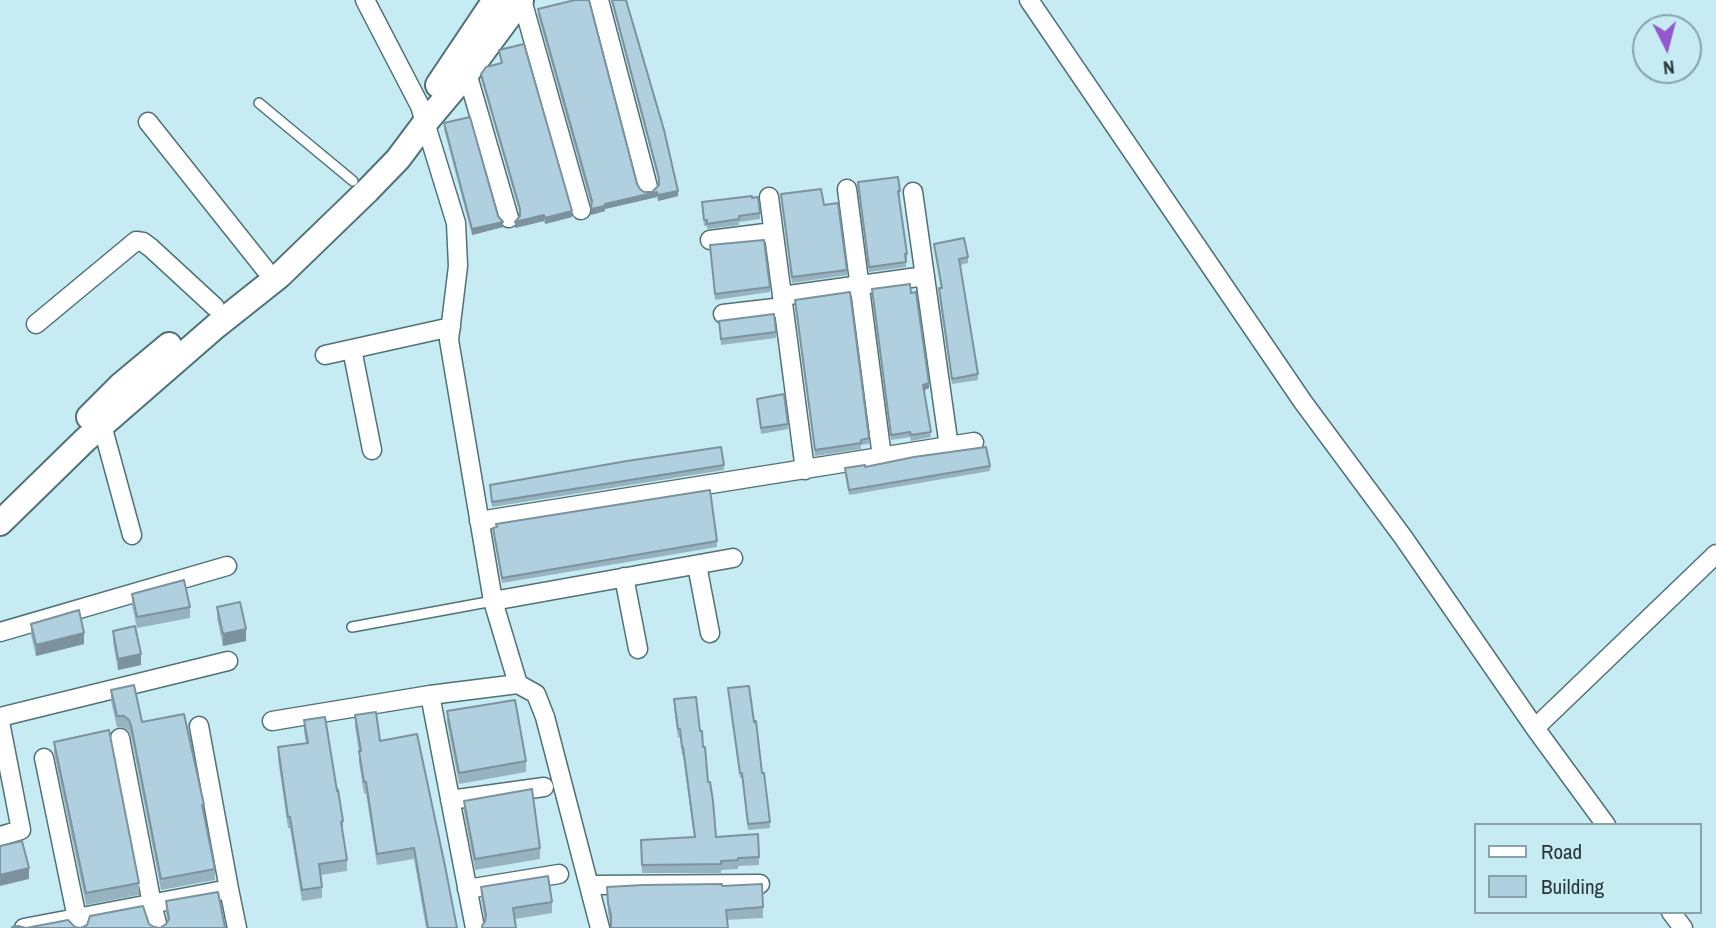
<!DOCTYPE html>
<html>
<head>
<meta charset="utf-8">
<style>
	body { margin:0 }
	#map { position:relative; width:1716px; height:928px; overflow:hidden; background:#c7ebf3; font-family:"Archivo Narrow",sans-serif }
	canvas { display:block }
	.legend { position:absolute; left:1474px; top:823px; width:228px; height:91px; box-sizing:border-box; background:#c7ebf3; border:2px solid #87a3a9; margin:0; padding:9px 12px; list-style:none; font-size:21px; color:#273639 }
	.legend li { display:flex; align-items:center; gap:14px; height:35px }
	.legend b { width:35px; border:2px solid #87a3a9 }
	.north { position:absolute; left:1632px; top:14px; width:70px; height:70px; box-sizing:border-box; background:#c7ebf3; border:2px solid #87a3a9; border-radius:50%; rotate:174deg; font-size:19px; font-weight:700; line-height:28px; text-align:center; color:#273639 }
	.north::after { content:''; display:block; margin:auto; width:24px; height:32px; background:#9557ce; clip-path:polygon(50% 0,100% 100%,50% 72%,0 100%) }
</style>
</head>
<body>
<div id="map">
<canvas width="1716" height="928"></canvas>
<ul class="legend">
<li><b style="height:9px;background:#fff"></b>Road</li>
<li><b style="height:19px;background:#b1d0df"></b>Building</li>
</ul>
<div class="north">N</div>
</div>
<script>
const c = document.querySelector('canvas').getContext('2d');
c.lineJoin = 'round';
function strokePath(path, color, width, dash) { c.strokeStyle = color; c.lineWidth = width; c.lineCap = dash ? 'butt' : 'round'; c.setLineDash(dash || []); c.stroke(path); }
function fill(path, color) { c.fillStyle = color; c.fill(path, 'evenodd'); }
const lane = new Path2D(`
	M259,103L353,181
	M352,627L493,601`);
const street = new Path2D(`
	M365,0L420,106L456,223L458,266L449,340L493,601L518,684
	M522,0L581,210
	M599,0L648,187
	M1029,0L1303,402L1403,537L1535,728L1606,825
	M467,73L509,218
	M148,122L265,269
	M847,189L882,457
	M913,192L949,447
	M769,197L805,470
	M710,240L773,232
	M782,296L925,276
	M723,314L783,307
	M36,324L136,241L143,242L151,248L215,307
	M352,349L372,450
	M325,355L451,327
	M102,425L132,535
	M479,521L974,442
	M697,565L710,633
	M624,577L638,649
	M493,601L733,558
	M0,632L227,566
	M430,695L475,928
	M0,717L228,661
	M272,721L430,695L518,684L536,694L545,717L600,928
	M0,722L21,830L0,836
	M1535,728L1716,554
	M120,738L152,904L158,928
	M44,758L79,928
	M450,800L544,787
	M589,885L760,884
	M229,889L237,928
	M467,889L559,874
	M1671,912L1683,928
	M24,928L229,889L199,726`);
const secondary = new Path2D(`
	M438,85L495,0
	M89,417L121,385L169,345
	M0,523L85,440L216,326L279,276L368,190L398,159L425,123L467,73L521,0`);
strokePath(lane, '#4f7177', 12);
strokePath(street, '#4f7177', 21);
strokePath(secondary, '#4f7177', 28);
strokePath(lane, '#fff', 9);
strokePath(street, '#fff', 18);
strokePath(secondary, '#fff', 24);
fill(new Path2D(`
	M611,0H626L678,196L658,201L657,197L605,209V211L591,215V205L538,15V9L640,189L644,192H652L659,185V183Z
	M499,50L572,217L545,224L544,221L515,228L520,214L481,79V74L501,63Z
	M444,123L498,216L503,227L472,235L444,129Z
	M858,182L900,191V197H899L907,254V260H906V267L869,272Z
	M781,194L824,205L847,270V275L792,283Z
	M752,198L760,213V219L739,222V225L707,229V226H704L702,202Z
	M934,244L968,257V263L960,265L978,374V380L952,384L939,294V288H941Z
	M710,245L770,287V292L715,300Z
	M872,289L929,388L924,390L931,437L911,441L910,437L891,440Z
	M795,300L869,438V444L861,445V449L815,456Z
	M719,321L776,332V338L721,345Z
	M757,399L788,424V429L761,434Z
	M724,465V470L492,507L490,490V485Z
	M990,466V471L849,495L845,474V468Z
	M493,528L717,541V547L502,583Z
	M132,594L190,607V618L137,628L132,605Z
	M217,607L246,641L223,646L217,618Z
	M31,624L84,644L36,656L31,635Z
	M113,631L141,665L118,670L113,642Z
	M728,688L770,822V828L748,830L742,778H740Z
	M111,690L142,722L204,814L215,869V880L161,890L131,736L129,731L124,728L117,727L111,701Z
	M674,699L700,731L716,837L759,857V865L738,866V869L721,870V873H642L641,849L694,837L683,755H682L680,737L678,738L674,707Z
	M447,711L526,761V772L459,784L447,722Z
	M355,715L380,741L457,928H426L414,859L377,865L366,793L364,794L359,762V752L355,726Z
	M304,720L337,791L343,821V833H342L347,860V871L321,875L322,887V898L302,901L290,828H288L278,759V747L306,743L304,732Z
	M54,742L139,883V895L86,905L54,753Z
	M464,801L540,848V859L475,870L464,812Z
	M722,886L763,907V918L611,926L608,914L607,887Z
	M481,887L552,902V913L515,919L485,921L481,898Z
	M218,892L225,928H12V927L18,926L26,928L68,920L75,927L81,928L87,925L90,916L143,906L149,924L154,927L160,928L166,924L168,922L166,913V901Z`), '#98b3c0');
fill(new Path2D(`
	M678,191V196L658,201V195Z
	M657,192V197L605,209V211L591,215V209L605,204Z
	M572,211V217L545,224V218Z
	M544,215V221L515,228V222Z
	M503,222V227L472,235V229Z
	M929,383V388L923,391V385Z
	M246,629V641L223,646V634Z
	M84,633V644L36,656V645Z
	M141,654V665L118,670V659Z
	M29,868V879L0,886V875Z`), '#7c929c');
const building = new Path2D(`
	M575,0H589L637,184L640,189L644,192H652L659,185V178L612,0H626L664,130L678,191L658,195L657,192L605,204V206L591,209L592,201L538,9Z
	M524,44L572,211L545,218L544,215L515,222L520,216V209L481,74L486,67L502,63L499,50Z
	M470,117L498,216L503,222L472,229L444,123Z
	M898,177L900,191H898L907,254H905L906,262L869,267L858,182Z
	M821,189L824,205L838,203L847,270L792,277L781,194Z
	M752,196V198L758,197L760,213L739,216V219L707,224V220H704L702,202Z
	M964,238L968,257L959,259L978,374L952,379L939,288H942L934,244Z
	M764,240L770,287L715,294L710,245Z
	M910,284L911,293L916,292L929,383L923,385L931,432L911,435L910,432L891,435L872,289Z
	M850,292L869,438L861,440V443L815,450L795,300Z
	M774,314L776,332L721,339L719,321Z
	M784,394L788,424L761,428L757,399Z
	M721,447L724,465L492,502L490,485L627,461Z
	M986,447L990,466L849,490L845,468L865,465V467L914,457Z
	M710,490L717,541L502,578L493,528L497,527L496,524Z
	M184,580L190,607L137,617L132,594Z
	M240,602L246,629L223,634L217,607Z
	M79,610L84,633L36,645L31,624Z
	M135,626L141,654L118,659L113,631Z
	M134,685L142,722L184,714L204,805H202L215,869L161,879L131,725L129,720L124,716H117L111,690Z
	M749,686L754,722L756,721L762,773H764L770,822L748,824L742,773H740L728,688Z
	M696,697L700,731H702L703,747H705L708,782H710L713,801L716,837L758,834L759,857L738,858V860L721,861V864L642,865L641,840L695,837L683,747H682L680,729H678L674,699Z
	M515,700L526,761L459,773L447,711Z
	M376,712L380,741L417,734L445,866L457,928H428L414,848L377,854L366,782H364L359,751H361L355,715Z
	M325,717L337,791L338,790L343,821L341,822L347,860L319,864L322,887L302,890L290,817H288L278,747L308,743L304,720Z
	M109,730L139,883L86,893L54,742Z
	M532,789L540,848L475,859L464,801Z
	M22,841L29,868L0,875V846Z
	M548,876L552,902L513,908L516,928H482V926L485,921L486,915L481,887Z
	M722,884V886L762,884L763,907L726,910L728,928H611V915L608,903L607,887L643,885Z
	M218,892L225,928H12V927L18,926L26,928L68,920L75,927L81,928L87,925L90,916L143,906L149,924L154,927L160,928L166,924L169,919L166,901Z`);
fill(building, '#b1d0df');
strokePath(building, '#7c929c', 2);
</script>
</body>
</html>
